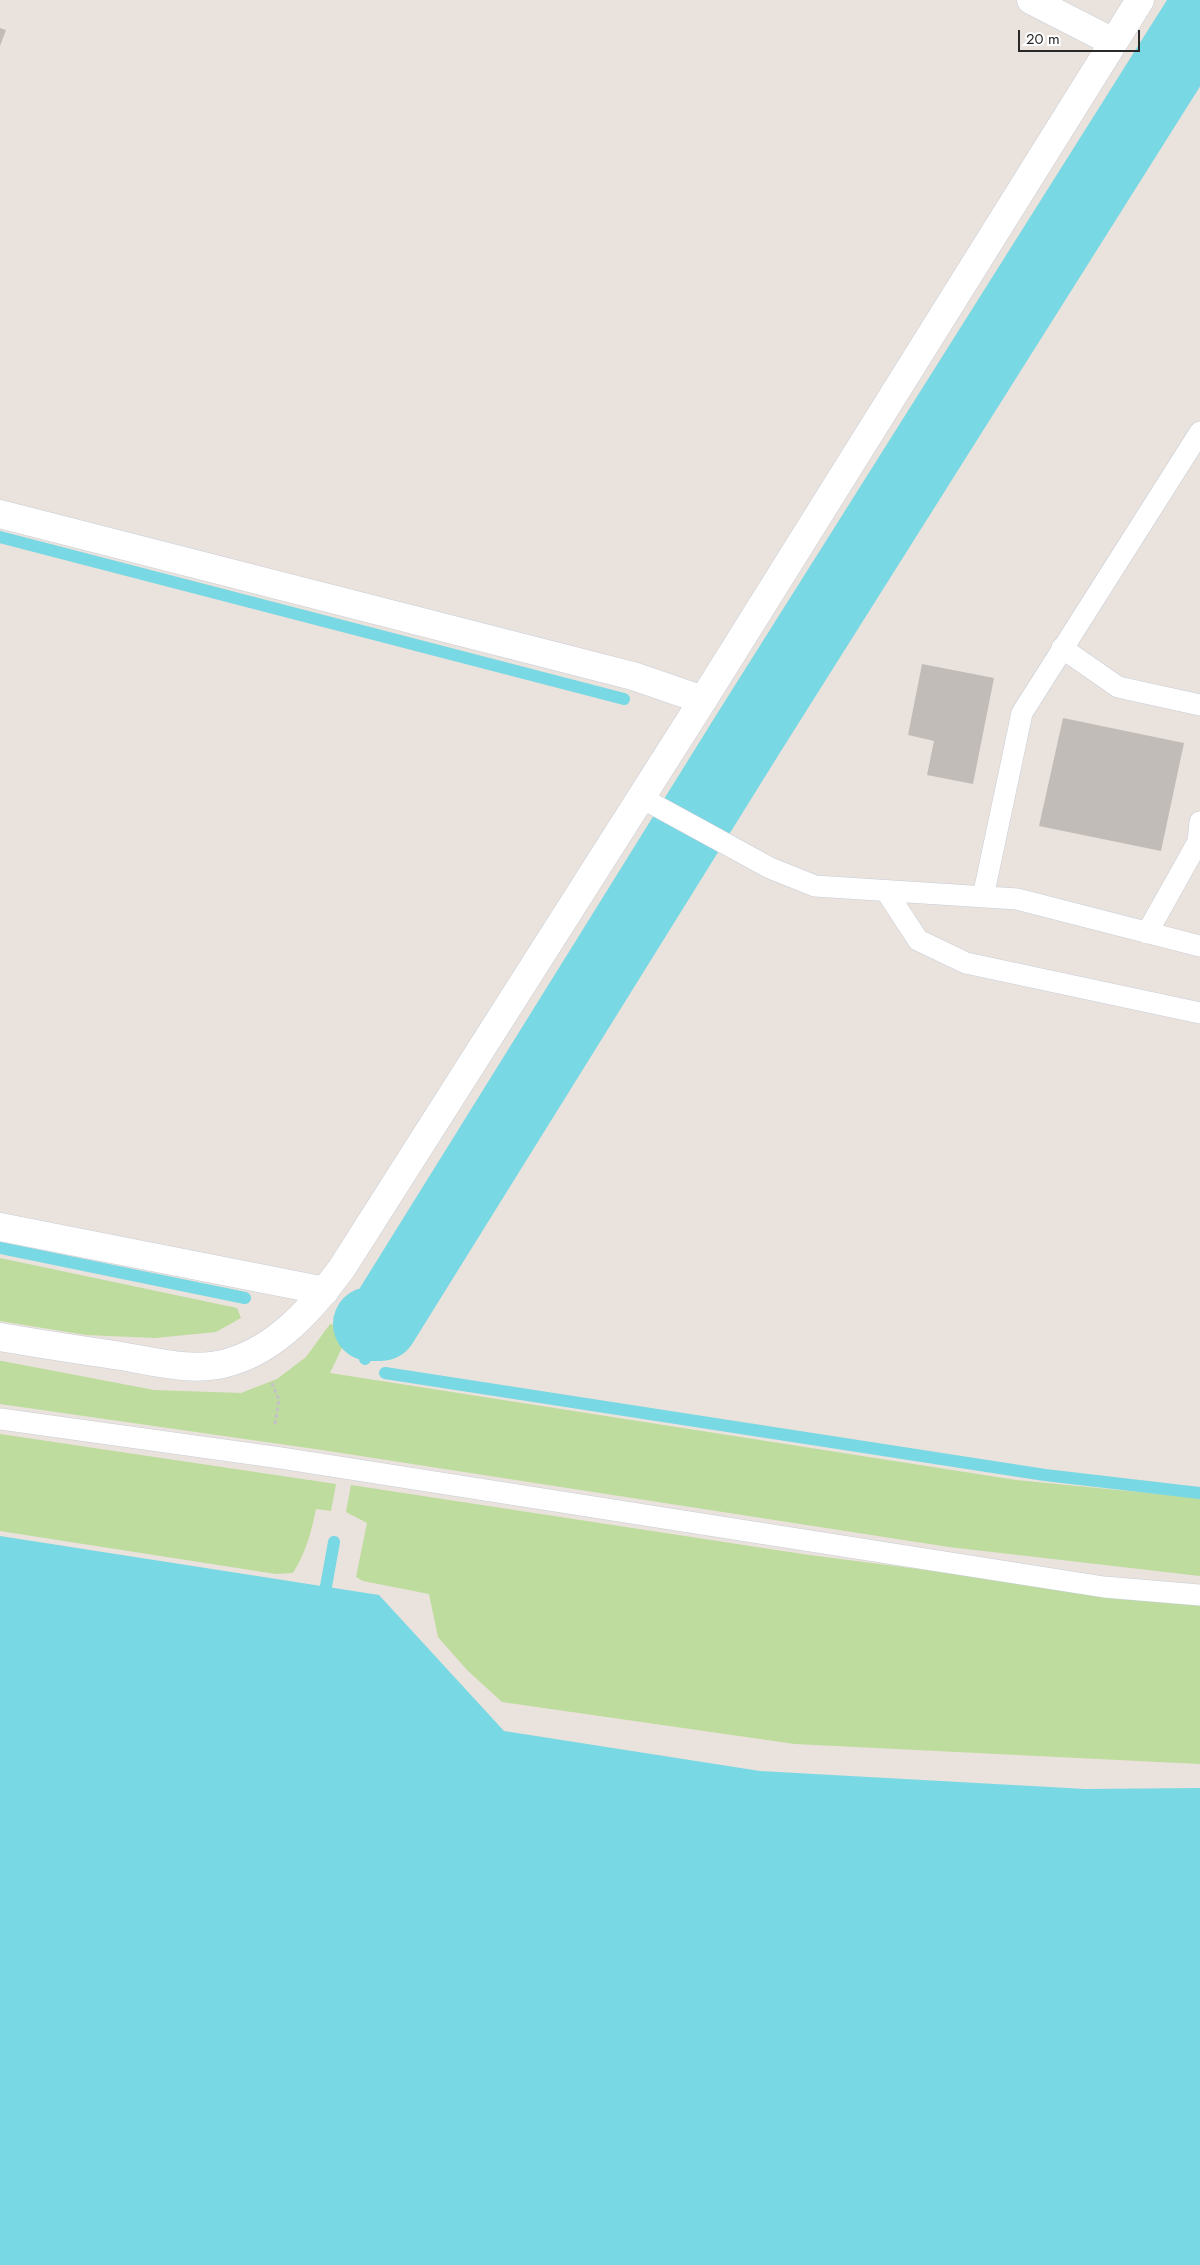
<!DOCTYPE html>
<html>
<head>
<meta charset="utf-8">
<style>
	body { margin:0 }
	#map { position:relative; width:1200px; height:2265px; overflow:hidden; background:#eae2dc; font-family:Jost,sans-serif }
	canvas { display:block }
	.scale { position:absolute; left:1018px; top:30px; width:122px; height:22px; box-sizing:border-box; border:2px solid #292929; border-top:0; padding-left:6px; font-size:15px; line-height:18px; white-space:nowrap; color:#292929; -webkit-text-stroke:4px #fff; paint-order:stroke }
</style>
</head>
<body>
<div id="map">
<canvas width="1200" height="2265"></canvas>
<div class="scale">20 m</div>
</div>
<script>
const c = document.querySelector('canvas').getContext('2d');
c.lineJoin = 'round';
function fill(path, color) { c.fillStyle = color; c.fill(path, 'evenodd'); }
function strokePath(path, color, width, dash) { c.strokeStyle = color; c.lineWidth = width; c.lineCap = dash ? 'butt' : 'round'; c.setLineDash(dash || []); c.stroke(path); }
fill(new Path2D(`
	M0,1258L237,1308L241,1318L216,1332L155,1338L86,1335L0,1321Z
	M330,1324L351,1329L330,1373L1016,1480L1200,1498V1576L949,1547L322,1450L0,1404V1361H2L154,1390L241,1393L277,1379L306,1357Z
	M0,1434L336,1484L331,1511L316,1509C311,1533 306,1552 293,1573L276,1574L0,1531Z
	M351,1485L809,1555L1200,1605V1764L795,1744L502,1702L467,1670L438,1637L429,1594L363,1581L356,1577L367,1523L346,1512Z`), '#bddc9d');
fill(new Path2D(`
	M0,1536L379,1595L504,1731L760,1771L1085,1789L1200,1788V2265H0Z`), '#78d8e3');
strokePath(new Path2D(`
	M0,537L624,699
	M733,729L748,734
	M0,1248L245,1298
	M362,1323L370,1324L365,1359
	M385,1373L1045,1475L1200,1493
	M323,1603L334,1542`), '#78d8e3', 12);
strokePath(new Path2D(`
	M370,1324H381L748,734L1200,17`), '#78d8e3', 74);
fill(new Path2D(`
	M0,28L6,30L0,46Z
	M922,664L994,678L973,784L927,775L934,741L908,735Z
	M1063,718L1184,743L1161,851L1039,826Z`), '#c2bcb9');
const lane = new Path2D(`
	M1062,648L1118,687L1200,705
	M640,797L770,868L815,886L1017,899L1200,946
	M886,891L918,940L966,963L1200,1013
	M983,897L1022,713L1200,432
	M1147,933L1198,842L1200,822
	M0,1419L281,1458L1104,1587L1200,1595`);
const street = new Path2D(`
	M1031,0L1113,42
	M0,514L633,676L703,700
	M0,1227L325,1291`);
const secondary = new Path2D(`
	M0,1337C40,1344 81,1350 121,1356C156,1362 195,1373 230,1362C278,1348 314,1306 342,1268L703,700L1140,0`);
strokePath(lane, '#c8cdd6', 22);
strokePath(street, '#c8cdd6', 29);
strokePath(secondary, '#c8cdd6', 29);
strokePath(new Path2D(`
	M272,1383L279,1400L275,1425`), '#c3c3c3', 3, [4, 2.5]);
strokePath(lane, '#fff', 21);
strokePath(street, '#fff', 28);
strokePath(secondary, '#fff', 28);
</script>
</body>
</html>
